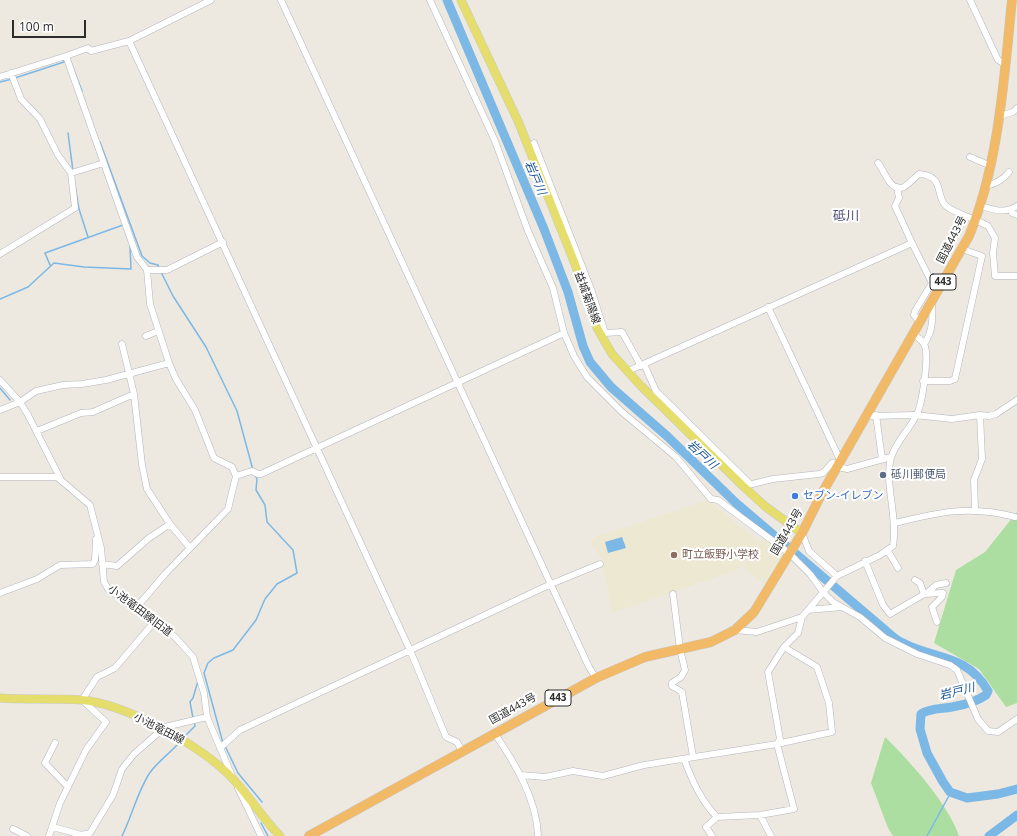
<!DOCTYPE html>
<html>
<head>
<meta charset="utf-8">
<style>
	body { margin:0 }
	#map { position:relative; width:1017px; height:836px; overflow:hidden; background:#ede9e0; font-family:"Open Sans",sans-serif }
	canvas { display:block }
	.scale { position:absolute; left:12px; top:20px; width:74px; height:18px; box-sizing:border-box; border:2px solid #2c2c2c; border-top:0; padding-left:5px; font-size:12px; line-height:14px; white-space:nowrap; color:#2c2c2c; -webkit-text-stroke:3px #fff; paint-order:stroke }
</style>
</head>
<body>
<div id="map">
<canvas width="1017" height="836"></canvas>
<div class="scale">100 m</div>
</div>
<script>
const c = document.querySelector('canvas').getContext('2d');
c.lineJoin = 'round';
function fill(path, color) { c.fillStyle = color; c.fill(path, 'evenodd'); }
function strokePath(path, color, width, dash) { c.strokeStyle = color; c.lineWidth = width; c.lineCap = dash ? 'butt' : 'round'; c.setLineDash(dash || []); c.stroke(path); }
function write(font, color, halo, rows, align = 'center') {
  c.font = font + ' "Open Sans","Noto Sans JP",sans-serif'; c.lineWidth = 4; c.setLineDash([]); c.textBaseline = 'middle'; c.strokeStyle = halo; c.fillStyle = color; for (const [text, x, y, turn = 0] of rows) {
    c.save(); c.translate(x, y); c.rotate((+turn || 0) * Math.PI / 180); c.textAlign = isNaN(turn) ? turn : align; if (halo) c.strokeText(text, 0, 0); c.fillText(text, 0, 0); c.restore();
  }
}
fill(new Path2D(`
	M708,500L759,542L744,563L737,570L612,613L602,559L591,543L593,538Z
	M764,537L784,553L766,585L743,567Z`), '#ede8d1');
fill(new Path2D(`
	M1017,512V703L1006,707L979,669L934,643L956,570L985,552Z
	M885,737C909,760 949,805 959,836H893L888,828L871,783Z`), '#acdea1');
fill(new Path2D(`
	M622,537L626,548L608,553L605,542Z`), '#7cb8e6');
strokePath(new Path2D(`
	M70,60L82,91
	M15,78L67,61
	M0,82L12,79
	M68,133L73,171
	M100,142L142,256L150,263L158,265L159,268
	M75,185L79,209L88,237
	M50,265L45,253L123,225
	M161,272L173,296L206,347L237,411L253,470
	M0,299L28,287L54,263L84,267L131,269L130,246
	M0,388L10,400
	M193,718L190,702L193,698L198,681
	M183,738L195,726L194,722
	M223,743L204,673L208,663L214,658L233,650L256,620L265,599L277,584L297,573L293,550L267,522L265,505L256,490L257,479L255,475
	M225,746L238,773L262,802
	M261,823L268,836
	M122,836C132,816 137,793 149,774C157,762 168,755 177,745
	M927,836L951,792`), '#7cb8e6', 1.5);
strokePath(new Path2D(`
	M447,0L544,229L568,292L583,346L590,362L611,387L667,436L736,503L885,630C891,635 896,640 903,643C935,660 966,653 988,691L986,695C976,702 964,705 952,707C942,709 930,708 921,714L920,729L927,753L943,782L950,792L967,798L998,794L1017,789
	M989,836L1017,815`), '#7cb8e6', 9);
const minor = new Path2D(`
	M281,0L589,667L596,678
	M430,0L495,141L528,231L553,288L564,333L574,356L587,377L622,412L676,457L711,499L718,500L789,553L810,574L823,592L833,602L860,617L885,638L917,654L950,665L957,670L978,719L988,731L998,732L1017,719
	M970,0L998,60L1005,64
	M129,41L410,650L446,737L457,742L462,751
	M11,73L21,99L40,119L58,155L71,173
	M0,77L66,56
	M999,116L1013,112L1017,108
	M534,143L591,289L605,333L622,332L641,366
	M970,157L991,166
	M878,163C885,171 890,193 904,187C909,184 914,178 919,174C945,176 935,194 945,205C951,212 967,215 976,221
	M987,186C996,183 1003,180 1009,172
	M981,206C995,210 1005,214 1017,206
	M1011,210L1012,213L1017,215
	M976,220L988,226L995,238L993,253L995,276H1017
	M912,243L932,283L915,311L914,315L920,322
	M0,254L75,208L71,173L104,163
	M147,270H167L223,242
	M768,307L841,462
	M146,336L158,331
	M122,344L134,394L142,465L147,489L170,524L190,548
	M924,344C933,332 933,317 932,302
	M644,364L656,391L750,484
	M628,371L912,243L895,206L899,198L897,187
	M0,380L20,402L28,415L60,478
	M923,381H950L955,379L982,256L962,249
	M0,410L20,402L36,391L63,385L82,384L106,380L169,363
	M868,414L872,416L914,415L952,419L980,415L989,416L996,414L1017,400
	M876,415L882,459
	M37,431L81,413L93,412L134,394
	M838,467L847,469L891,457
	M236,476L252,471L258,474H261L564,333
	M0,477H57L90,505L101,548L104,582L108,589L175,637L193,657L204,693L207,717L232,776
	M748,485L773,479L819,474L823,473L832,463L840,464
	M975,509L974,480L982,459L980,415
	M895,523C939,512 970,505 1015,517
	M802,533L809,551L837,576
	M888,551L898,568
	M865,561L883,605L890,614L928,592L936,585L946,583
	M102,564L117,566L149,538L170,524
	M915,580L920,583L924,594L943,593L942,597L932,607L937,622
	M0,593L37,579L60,565L93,564L95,560L96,539
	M673,594L680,649L685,670L681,677L672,683V686L682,692L693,757
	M136,608L165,574L228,509L236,476L232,467L214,458L195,410L176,379L169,363L150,304L147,270L137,257L66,56L88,48L91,51L129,41L211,0
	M808,610L842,607
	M735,630L757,632L802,617L837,576L880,555L893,546C898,516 884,483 891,458C895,443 909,430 916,416C922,406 930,355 924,344C922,340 917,337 913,333
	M495,734C515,763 537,800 538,836
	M55,743L45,763L68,787
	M220,748L240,730L551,584L600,564
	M684,759C692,780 701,801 717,817
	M521,775L545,777L573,771L603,776L644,765L777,744L832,732L829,703L817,667L784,647
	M238,788L261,836
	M760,815L771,836
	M53,827L81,835L90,833L113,795L122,769L134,754L165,727L207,717
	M13,829L27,836
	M49,836L60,803L86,750L106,722L82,700L97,677L115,668L155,621
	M712,836L706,827L717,817L760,815L794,809L777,744L780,739L768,672L784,647L798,633L802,617`);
const major = new Path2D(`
	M461,0L518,121L575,264L597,328L612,354L641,386L744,487L766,507L802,533
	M0,698C27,700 55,698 82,700C125,704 193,742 225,771C246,790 260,816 280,836`);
const highway = new Path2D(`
	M309,836L596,678L645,657L711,642L735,630L754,612L802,533L821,495L969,236C999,164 1004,78 1012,0`);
strokePath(minor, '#b3b4be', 7);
strokePath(major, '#c8c8c8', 9);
strokePath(highway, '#c8c8c8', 10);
strokePath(minor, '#fff', 6);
strokePath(major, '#e6de6c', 8);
strokePath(highway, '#f2ba66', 9);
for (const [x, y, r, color] of [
	[883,475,4,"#5c6f8a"],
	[795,496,4,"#3f7fe0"],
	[674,555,4,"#8d6e63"]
]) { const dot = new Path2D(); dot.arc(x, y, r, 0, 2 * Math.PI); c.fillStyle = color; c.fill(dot); strokePath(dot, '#fff', 1.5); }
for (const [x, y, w] of [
	[943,282,26],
	[558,698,26]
]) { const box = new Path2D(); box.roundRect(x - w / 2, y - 8, w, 16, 3); c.fillStyle = '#fff'; c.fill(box); strokePath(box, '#2c2c2c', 1); }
write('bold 10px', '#2c2c2c', null, [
	["443",943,282],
	["443",558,698]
]);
write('11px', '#2c2c2c', '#fff', [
	["国道443号",952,240,-63],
	["益城菊陽線",587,298,70],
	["国道443号",787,532,-60],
	["小池竜田線旧道",140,611,37],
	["国道443号",513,709,-29],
	["小池竜田線",159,729,27]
]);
write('11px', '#4e5e75', '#fff', [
	["砥川郵便局",891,475]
], 'left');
write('11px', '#366cbe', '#fff', [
	["セブン-イレブン",803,496]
], 'left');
write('11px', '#785e54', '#fff', [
	["町立飯野小学校",682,555]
], 'left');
write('italic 12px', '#195594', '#fff', [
	["岩戸川",535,178,67],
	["岩戸川",702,455,43],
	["岩戸川",957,692,-14]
]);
write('13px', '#50517a', '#fff', [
	["砥川",846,216]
]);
</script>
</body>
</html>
